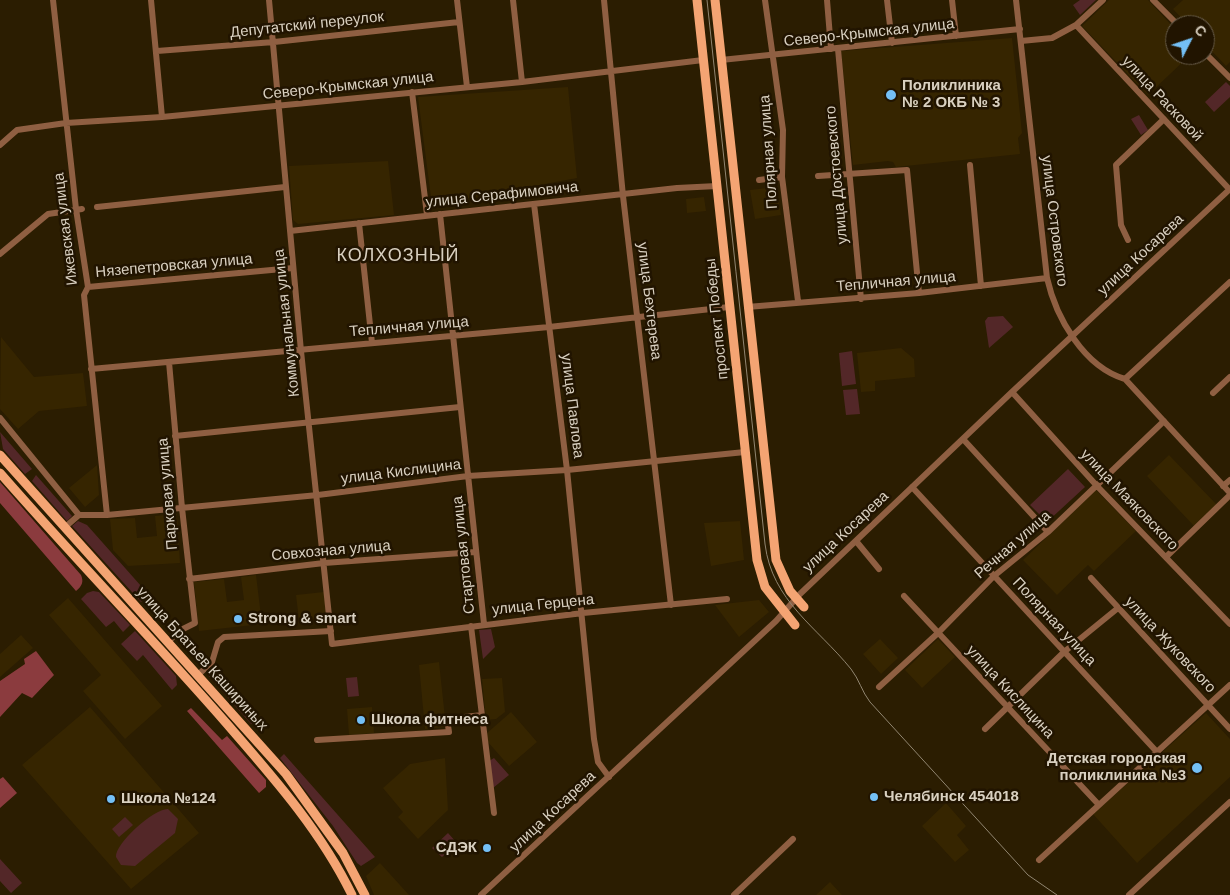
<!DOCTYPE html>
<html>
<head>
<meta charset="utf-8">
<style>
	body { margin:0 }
	#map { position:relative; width:1230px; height:895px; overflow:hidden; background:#2b1d01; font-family:Arial,sans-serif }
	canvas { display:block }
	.north { position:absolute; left:1165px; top:15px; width:50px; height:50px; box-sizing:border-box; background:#211400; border:1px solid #6b5f4d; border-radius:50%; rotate:49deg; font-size:14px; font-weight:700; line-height:20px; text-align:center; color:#d9d0c0 }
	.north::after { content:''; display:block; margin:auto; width:18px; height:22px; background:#74c0f6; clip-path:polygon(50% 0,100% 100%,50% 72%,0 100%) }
</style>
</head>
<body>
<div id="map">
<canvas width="1230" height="895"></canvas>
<div class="north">С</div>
</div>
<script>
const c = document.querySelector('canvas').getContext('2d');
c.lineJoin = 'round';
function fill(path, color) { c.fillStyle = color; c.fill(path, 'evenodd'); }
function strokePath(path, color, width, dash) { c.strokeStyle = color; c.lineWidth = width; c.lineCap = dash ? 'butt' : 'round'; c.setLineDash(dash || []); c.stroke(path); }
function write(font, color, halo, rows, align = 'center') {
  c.font = font + ' Arial,sans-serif'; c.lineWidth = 5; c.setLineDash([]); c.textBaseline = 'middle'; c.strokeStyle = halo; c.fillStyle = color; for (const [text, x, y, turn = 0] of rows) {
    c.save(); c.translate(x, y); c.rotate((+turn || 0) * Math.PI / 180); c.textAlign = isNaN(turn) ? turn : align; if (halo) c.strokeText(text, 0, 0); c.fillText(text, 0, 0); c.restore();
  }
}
fill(new Path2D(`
	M1109,0H1148L1175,29V55H1190L1148,95L1082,26Z
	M1183,0H1230V62L1226,66L1205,44V25H1188L1173,9Z
	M1012,38L1022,133L1018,138L1020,154L896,167L893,162L888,161L853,165L841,51Z
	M568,87L577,178L432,205L418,97Z
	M388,161L394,215L298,224L293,220L289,166Z
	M776,187L781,215L755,219L750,190Z
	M704,197L706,211L687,213L686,199Z
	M1,337L34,377L83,373L87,406L39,411L18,429L0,409Z
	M901,348L914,359L915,377L875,381V391L861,392L857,353Z
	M1169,455L1217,505L1194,526L1147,476Z
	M97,465L99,495L85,507L69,488Z
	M1096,490L1136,531L1094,571L1088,565L1057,595L1023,560Z
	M177,514L180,563L128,566L113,550L110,519L135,518L137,538L157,536L155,516Z
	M740,521L744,560L711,566L704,523Z
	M256,575L262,624L199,631L194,582L224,579L227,602L244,600L241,577Z
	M324,592L327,617L299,620L296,595Z
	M68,598L162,706L125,739L83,691L101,675L49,615Z
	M759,600L769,612L739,637L715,605Z
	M21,635L33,648L0,677V654Z
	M880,639L898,658L881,674L863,654Z
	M938,639L955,657L922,688L905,670Z
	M439,662L446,727L425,729L419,665Z
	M502,678L505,712L496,719L486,720L482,679Z
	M90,707L199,833L131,889L22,765Z
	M372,707L374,733L349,735L347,709Z
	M511,712L537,742L509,766L487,741L486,734Z
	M1206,713L1230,739V777L1137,863L1093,814Z
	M445,758L448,810L418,839L398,817L403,812L383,788L410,764Z
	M946,803L966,826L957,835L969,850L955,862L922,826Z
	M380,863L409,895H374L366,876Z
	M830,882L842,895H816Z`), '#362500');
fill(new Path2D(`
	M1080,0H1096L1080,15L1073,5Z
	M1226,82L1230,86V97L1214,112L1205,102Z
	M1139,115L1148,130L1141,135L1131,119Z
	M1003,316L1013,327L989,348L985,321L988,317Z
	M852,351L856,384L842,386L839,353Z
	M857,389L860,414L846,415L843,390Z
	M0,432L32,469L25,474L3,449Z
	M1068,469L1085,487L1047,522L1030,505Z
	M36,475L72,516L67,521L32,481Z
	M78,521L87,525L149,595L141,602L72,526Z
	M93,591L99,592L130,625L123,632L114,621L106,627L81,599L87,593Z
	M491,629L495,647L483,659L479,630Z
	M135,631L176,676L177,685L172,690L143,655L137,661L121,644Z
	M211,668L214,671V677L257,721L253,724H251L208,675Z
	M357,677L359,696L348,697L346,678Z
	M284,754L375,857L361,866L357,863L333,826L280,758Z
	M494,758L509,775L493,788L489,761Z
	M168,809L178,819L175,833L135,866L121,865L116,857C115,843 155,808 168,809Z
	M125,817L133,825L119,837L112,829Z
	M448,833L457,843L442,857L432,848Z
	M0,859L22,883L11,893L0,881Z`), '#532728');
fill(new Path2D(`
	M0,482L81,575C84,582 82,586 76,591L0,503Z
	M36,651L54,675L32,698L22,693L0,717V681L25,664L24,659Z
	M191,708L222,740L227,736L266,780V787L259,793L187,711Z
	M3,777L17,793L0,808V779Z`), '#8b3b3e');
strokePath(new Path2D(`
	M53,0L76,209L88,287L84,295L107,515
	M151,0L162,117
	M269,0L301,351L332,644L583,613L727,599
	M457,0L467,87
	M513,0L522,82
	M604,0L623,196L671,605
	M765,0L783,130L782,177L798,301
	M827,0L831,49
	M887,0L892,43
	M952,0L956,36
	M1016,0L1047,278C1056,318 1084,367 1125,379L1230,493
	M1153,0L1178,25
	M1076,25L1230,190
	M1021,41L1052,38L1076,25L1103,0
	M838,49L861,299
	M157,51L274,42L459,22
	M1205,53L1230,78
	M721,60L1020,29
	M412,92L427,215
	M0,145L17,130L66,123L162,117L522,82L703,60
	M970,165L981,286
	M818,176L907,170L919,293
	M759,180L782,177
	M534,204L567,470L594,739L598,762L609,777
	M97,207L285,187
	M440,214L484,624
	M359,223L372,343
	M290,231L677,188L717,186
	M1128,240L1121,225L1116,165L1164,119
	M0,254L48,214L82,209
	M88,287L293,268
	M747,307L919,293L1047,278
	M91,369L549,327L729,307
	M1125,379L1230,282
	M1012,392L1097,486L1230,624
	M1213,393L1230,377
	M0,418L79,515
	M175,436L460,407
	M963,439L1048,532
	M1223,486L1230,480
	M912,487L1157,752
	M64,528L79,515H107L318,495L468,476L567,470L745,452
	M856,541L879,569
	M1167,556L1230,495
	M1091,578L1230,729
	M189,579L324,563L475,552
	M904,596L1099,805
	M471,626L494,813
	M169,641L179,631L195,623L182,508L169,362
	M199,674L212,662L218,642L224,637L331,631
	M879,687L938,633L994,576L1048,532L1164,421
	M985,729L1064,652L1118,608
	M317,740L449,732L447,719L482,715
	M1039,860L1230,685
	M481,895L776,621L800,594L1012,392L1230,189
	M734,895L793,839
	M1129,895L1230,802`), '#8f5f42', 6);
strokePath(new Path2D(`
	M697,0L757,560L765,587L795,625
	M715,0L776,560L790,591L804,607
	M0,455L286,774L343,853L365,895
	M0,473C74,558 153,639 227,724C273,777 321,831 352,895`), '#f4a473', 9);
strokePath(new Path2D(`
	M707,0L765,544C772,601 817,627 851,669C859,679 862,692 870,702L1028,875L1057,895`), '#918671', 1);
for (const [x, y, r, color] of [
	[891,95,6,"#74c0f6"],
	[238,619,5,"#74c0f6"],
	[361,720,5,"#74c0f6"],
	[1197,768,6,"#74c0f6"],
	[874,797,5,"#74c0f6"],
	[111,799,5,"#74c0f6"],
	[487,848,5,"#74c0f6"]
]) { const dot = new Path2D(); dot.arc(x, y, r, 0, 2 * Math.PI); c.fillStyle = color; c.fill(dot); strokePath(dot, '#211400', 2); }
write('15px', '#d9d0c0', '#211400', [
	["Депутатский переулок",307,25,-6],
	["Северо-Крымская улица",869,33,-6],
	["Северо-Крымская улица",348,86,-6],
	["улица Расковой",1162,99,47],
	["Полярная улица",769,152,-94],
	["улица Достоевского",837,175,-95],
	["улица Серафимовича",502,195,-6],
	["улица Островского",1054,221,83],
	["Ижевская улица",66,229,-97],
	["улица Косарева",1141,255,-43],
	["Нязепетровская улица",174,266,-5],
	["Тепличная улица",896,282,-5],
	["улица Бехтерева",649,301,83],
	["проспект Победы",717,319,-96],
	["Коммунальная улица",287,323,-96],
	["Тепличная улица",409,327,-5],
	["улица Павлова",572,406,83],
	["улица Кислицина",401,472,-7],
	["Парковая улица",168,494,-95],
	["улица Маяковского",1129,500,46],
	["улица Косарева",846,532,-43],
	["Речная улица",1013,545,-41],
	["Совхозная улица",331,551,-5],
	["Стартовая улица",464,555,-96],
	["улица Герцена",543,605,-6],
	["Полярная улица",1054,622,47],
	["улица Жуковского",1170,645,47],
	["улица Братьев Кашириных",202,659,48],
	["улица Кислицина",1010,692,47],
	["улица Косарева",553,812,-43]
]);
write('bold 15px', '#d9d0c0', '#211400', [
	["Поликлиника",902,86],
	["№ 2 ОКБ № 3",902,103],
	["Strong & smart",248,619],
	["Школа фитнеса",371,720],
	["Детская городская",1186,759,"right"],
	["поликлиника №3",1186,776,"right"],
	["Челябинск 454018",884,797],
	["Школа №124",121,799],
	["СДЭК",477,848,"right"]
], 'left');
c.letterSpacing = '1px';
write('18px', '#d9d0c0', '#211400', [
	["КОЛХОЗНЫЙ",398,256]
]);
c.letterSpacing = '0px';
</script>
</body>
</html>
